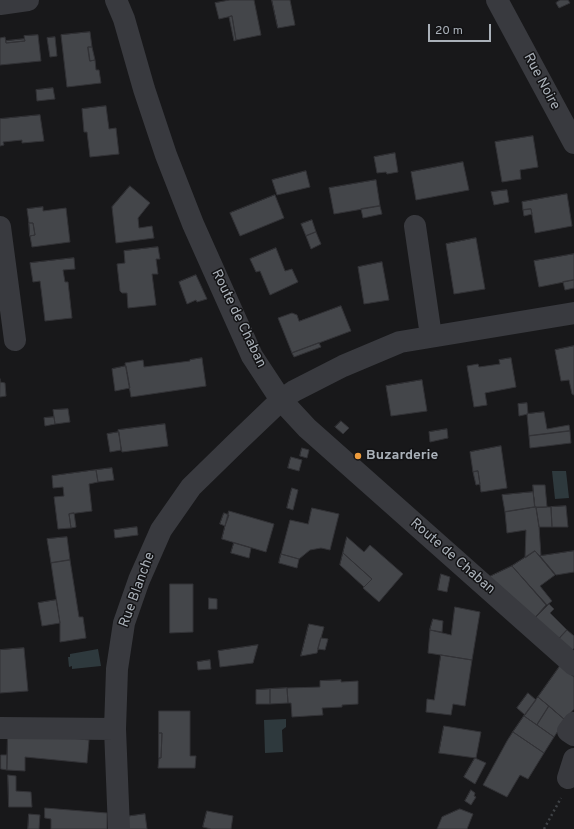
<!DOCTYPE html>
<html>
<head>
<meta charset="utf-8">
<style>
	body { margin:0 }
	#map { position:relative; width:574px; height:829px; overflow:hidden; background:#18181a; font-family:Overpass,sans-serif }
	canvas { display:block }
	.scale { position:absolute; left:428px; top:24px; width:63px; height:18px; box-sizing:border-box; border:2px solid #aab1b9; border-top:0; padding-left:5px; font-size:12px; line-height:14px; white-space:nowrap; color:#aab1b9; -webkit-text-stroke:3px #131315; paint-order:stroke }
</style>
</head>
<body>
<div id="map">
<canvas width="574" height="829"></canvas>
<div class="scale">20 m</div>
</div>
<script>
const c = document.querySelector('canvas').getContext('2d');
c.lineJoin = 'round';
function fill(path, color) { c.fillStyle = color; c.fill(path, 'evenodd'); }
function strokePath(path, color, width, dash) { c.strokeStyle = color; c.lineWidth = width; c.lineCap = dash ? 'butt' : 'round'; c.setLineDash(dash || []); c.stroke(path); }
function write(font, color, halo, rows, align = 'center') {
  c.font = font + ' Overpass,sans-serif'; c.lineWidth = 3; c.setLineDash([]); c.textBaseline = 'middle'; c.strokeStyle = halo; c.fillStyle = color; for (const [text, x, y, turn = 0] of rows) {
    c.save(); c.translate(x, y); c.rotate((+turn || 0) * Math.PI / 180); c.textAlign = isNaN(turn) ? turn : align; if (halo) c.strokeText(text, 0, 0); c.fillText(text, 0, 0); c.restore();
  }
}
fill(new Path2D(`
	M552,471H566L569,498L555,499Z
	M98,649L101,666L72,669V666L69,667L68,657H70V654Z
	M286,719V727L282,730L283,752L265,753L264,720Z`), '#2e393d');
const building = new Path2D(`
	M230,0H254L261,35L236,40L232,16L219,19L215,3Z
	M272,0H290L295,25L278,28Z
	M560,0H568L570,3L559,8L556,3Z
	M232,16L236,40L234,41L229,17Z
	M90,32L92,47H88L90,61L95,60L96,70H99L101,83L67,87L61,35Z
	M38,35L41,61L0,65V38L5,37L6,43L25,41L24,36Z
	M55,37L57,56L50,57L47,38Z
	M24,39L25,41L6,43V41Z
	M88,47H92L95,60L90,61Z
	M53,88L55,99L37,101L36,90Z
	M106,106L109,129L116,128L119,154L90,157L87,132H84L82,109Z
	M40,115L44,141L22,143V140L3,142L4,145L0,146V119Z
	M533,136L538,167L520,170L521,179L502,182L495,142Z
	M395,153L398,172L387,174L386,172L377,173L374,157Z
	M463,162L469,190L416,200L411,172Z
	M306,171L310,187L277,195L272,180Z
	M376,180L380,206L334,214L329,188Z
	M130,186L150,203L138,218L139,228L152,226L154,238L116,243L112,207Z
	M507,190L509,202L494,205L491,192Z
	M567,194L572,226L535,233L531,209L523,210L522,202Z
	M275,195L284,218L240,236L230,213Z
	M380,206L382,214L363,218L361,209Z
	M43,207V211L66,208L70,242L32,247L30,236L35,235L33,223H29L27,209Z
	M531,209L532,214L524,216L523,210Z
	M312,220L316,232L306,236L301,224Z
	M29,223H33L35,235L30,236Z
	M316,232L321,244L311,249L306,236Z
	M476,238L485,289L454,294L446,244Z
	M158,247L160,259H156L158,274H152L156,305L128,308L127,293H122L120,291L117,264L125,263L124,251Z
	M276,248L285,271L292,269L298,282L270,295L260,271L256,272L250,259Z
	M574,254V280L539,287L534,261Z
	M74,258L75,269L63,270L65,282H68L72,318L45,321L40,281L33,282L30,263Z
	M382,262L389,300L364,304L358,267Z
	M196,275L207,299L197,302L196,300L187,304L179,282Z
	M574,280V288L565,290L563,282Z
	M341,306L351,331L292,353L278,318L292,313L297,315L299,321Z
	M319,343L321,347L294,357L292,353Z
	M574,346V395L572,394L569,380L561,381L555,350Z
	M202,358L206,386L131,397L125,363L143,360L144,367L190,361V360Z
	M511,358L516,387L485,393L487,405L474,407L467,366L478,364L479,367L500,364L499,360Z
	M126,366L130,388L115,391L112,369Z
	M0,379V382L5,383L6,396L0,397Z
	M422,380L427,411L391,416L386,386Z
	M527,403L528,414L519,416L518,404Z
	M68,409L70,422L55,424L53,410Z
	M544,412L547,429L569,425L570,431L529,436L527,414Z
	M54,417L55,424L45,426L44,418Z
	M341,421L349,428L343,434L335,427Z
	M165,424L168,446L122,452L118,430Z
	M447,429L448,438L430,442L429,432Z
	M570,431L571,443L530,448L529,436Z
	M119,432L121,450L110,452L107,434Z
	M501,446L507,488L481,492L478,471L473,472L470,452Z
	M302,448L309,450L307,458L300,456Z
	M291,457L302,460L299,471L288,468Z
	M112,468L114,480L98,482L96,470Z
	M96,470L98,482L89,484L92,511L69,514L71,528L58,529L54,497L64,496L63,487L53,488L52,476Z
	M478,471L480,484L476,485L473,472Z
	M533,485H545L547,507H535Z
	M292,488L298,490L293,510L287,508Z
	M533,492L535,507L505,512L502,495Z
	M566,506L568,527H552L551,507Z
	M536,507L539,526L541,556H540L535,551L525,558L526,530L507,533L505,512Z
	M547,507H551L552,527H539L536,508Z
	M312,508L339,514L330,550L321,548L310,550L299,559L281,554L290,520L308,524Z
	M229,511L274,524L266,552L222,539Z
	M74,513L76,527L71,528L69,514Z
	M224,513L229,515L225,526L220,524Z
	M137,527L138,535L115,538L114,530Z
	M67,537L70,560L51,563L47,539Z
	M347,537L364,552L370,545L403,574L379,602L363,588L372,579L343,553Z
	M234,543L251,548L249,558L231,553Z
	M535,551L555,575L540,586L552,601L547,605L512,566Z
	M574,551V572L556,575L540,556Z
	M343,553L372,579L364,587L340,565Z
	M281,554L299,559L297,568L279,563Z
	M70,560L79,617H83L86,638L60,642V623L51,563Z
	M512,566L546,605L532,621L487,578Z
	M441,574L450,577L447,592L438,590Z
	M170,584H193V632L170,633Z
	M209,598L217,599V609H209Z
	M56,600L60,623L42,626L38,603Z
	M549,604L554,609L550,613L567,630L556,642L532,621Z
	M455,607L480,612L472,660L428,653L430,630L451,635Z
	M433,619L443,621L442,632L430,630Z
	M309,624L324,627L321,638L317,653L301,656Z
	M567,630L574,636V648L569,654L556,642Z
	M321,638L328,639L325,650L318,649Z
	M258,645L253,663L220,667L218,651Z
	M24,648L28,691L0,693V650Z
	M441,655L472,660L465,706L453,704L451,715L426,712L427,699L434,700Z
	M210,660L211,669L198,670L197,662Z
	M560,666L574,677V709L565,720L538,697Z
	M341,680V682L358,681V704L342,705V707L322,708L323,715L292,717L291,703H288L287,688L320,687V681Z
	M287,688L288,703L270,704V689Z
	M270,689V704H256V690Z
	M528,693L536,700L525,715L517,708Z
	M538,697L549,706L537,725L524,716Z
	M549,706L565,720L554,737L537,725Z
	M159,711H190V756H196L195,768H158L159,758H161L162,733H159Z
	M524,716L554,737L544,753L513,732Z
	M444,726L481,732L476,758L439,753Z
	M513,732L544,753L528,779L520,775L507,797L483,785L507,741Z
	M8,733L35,734L89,740L87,763L25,757V771L7,770Z
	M159,733H162L161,758H159Z
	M1,755H7V770L1,769Z
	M475,758L486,763L475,784L464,777Z
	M8,775L16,776V791L31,792L32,807H9Z
	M471,790L475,793L474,796L476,797L471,805L465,801Z
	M45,808L107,813V829H51V819L45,818Z
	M460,809L473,814L467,829H437L442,817Z
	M207,811L233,816L231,829H211L203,827Z
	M29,814L40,815L39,829H28Z
	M145,814L147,829H125L124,817Z`);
fill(building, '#44464a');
strokePath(building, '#323236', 1);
strokePath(new Path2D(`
	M544,829L561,798`), '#3f4246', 2.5, [2, 3]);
strokePath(new Path2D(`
	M116,0L124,19L144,89L166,155L193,224L252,356L281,400L307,428L574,665
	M497,0L574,143
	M0,4L28,0
	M415,226L431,336
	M0,227L15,340
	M574,723L568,731L574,735
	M0,728L115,729
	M568,778L574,759
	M119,829L115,729L117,669L124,623L139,580L161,530L191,487L235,444L281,400L294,391L343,366L400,342L574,313`), '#393a3f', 22);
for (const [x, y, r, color] of [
	[358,456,4,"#ed9b3c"]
]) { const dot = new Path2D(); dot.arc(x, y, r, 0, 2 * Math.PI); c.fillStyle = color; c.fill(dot); strokePath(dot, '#131315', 1.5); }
write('14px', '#aab1b9', '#131315', [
	["Rue Noire",541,82,62],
	["Route de Chaban",238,319,64],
	["Route de Chaban",452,557,41],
	["Rue Blanche",138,590,-70]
]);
write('bold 14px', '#aab1b9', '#131315', [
	["Buzarderie",366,456]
], 'left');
</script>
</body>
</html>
